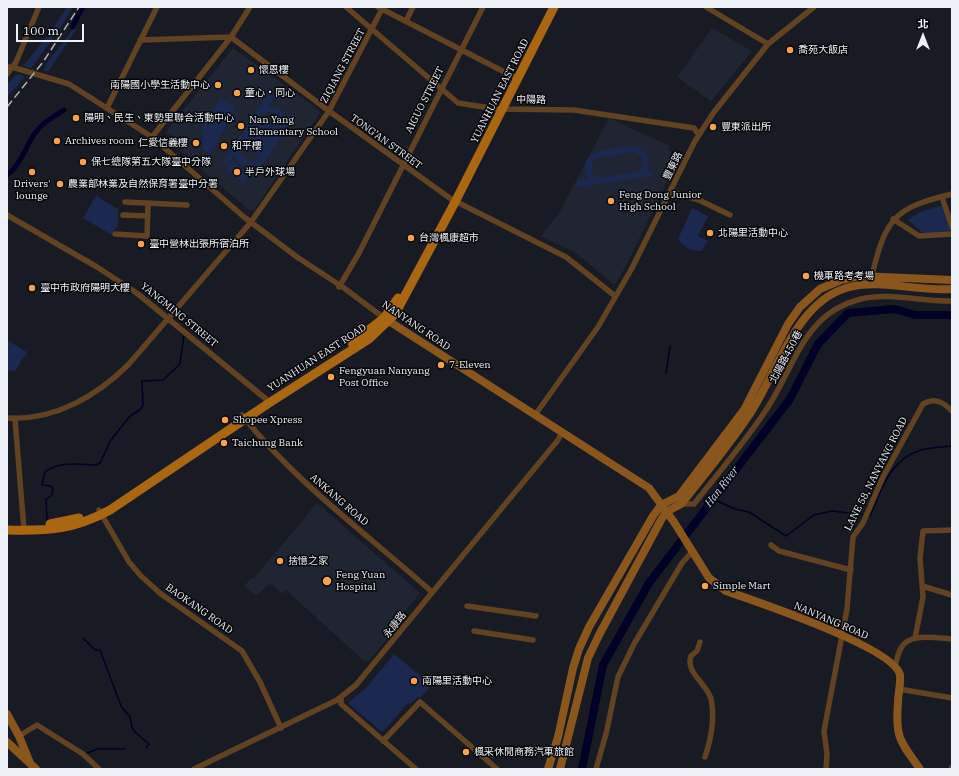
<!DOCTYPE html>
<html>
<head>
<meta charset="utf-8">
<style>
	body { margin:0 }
	#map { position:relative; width:959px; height:776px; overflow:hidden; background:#181b24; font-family:"IBM Plex Serif","Noto Sans TC",serif }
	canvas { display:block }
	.frame { position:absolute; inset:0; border:8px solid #eef1f7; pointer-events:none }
	.north { position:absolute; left:903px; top:16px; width:40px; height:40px; -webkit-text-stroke:3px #050609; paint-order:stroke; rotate:0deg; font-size:11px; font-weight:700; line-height:16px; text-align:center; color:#eef1f7 }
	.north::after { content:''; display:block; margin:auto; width:14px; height:18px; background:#eef1f7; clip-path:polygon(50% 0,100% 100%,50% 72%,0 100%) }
	.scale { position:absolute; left:16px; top:24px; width:68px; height:18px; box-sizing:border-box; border:2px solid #eef1f7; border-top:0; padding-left:5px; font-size:12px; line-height:14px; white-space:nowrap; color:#eef1f7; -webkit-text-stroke:3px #050609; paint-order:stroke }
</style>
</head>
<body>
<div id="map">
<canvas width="959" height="776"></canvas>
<div class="frame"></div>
<div class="north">北</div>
<div class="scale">100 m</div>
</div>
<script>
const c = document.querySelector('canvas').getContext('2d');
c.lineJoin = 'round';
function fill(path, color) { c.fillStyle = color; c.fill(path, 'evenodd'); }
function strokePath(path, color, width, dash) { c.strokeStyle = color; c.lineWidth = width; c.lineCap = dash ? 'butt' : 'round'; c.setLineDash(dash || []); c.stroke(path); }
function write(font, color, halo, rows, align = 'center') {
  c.font = font + ' "IBM Plex Serif","Noto Sans TC",serif'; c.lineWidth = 3; c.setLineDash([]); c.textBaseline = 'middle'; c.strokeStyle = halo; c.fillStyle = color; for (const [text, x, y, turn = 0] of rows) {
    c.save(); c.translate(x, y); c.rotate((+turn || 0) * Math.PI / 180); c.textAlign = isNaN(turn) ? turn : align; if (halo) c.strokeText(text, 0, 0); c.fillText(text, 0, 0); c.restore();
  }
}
fill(new Path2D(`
	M712,28L752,51L711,101L677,77Z
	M233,48L319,110L320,113L254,210H249L207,174L176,147V137L165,133Z
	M609,118L670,146L668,149L678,159L627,264L616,283L613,284L576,253L541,236L559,213Z
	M317,503L420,593L385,636L388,638L369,661H364L286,590L283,594L270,583L256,596L244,586L250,579L255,577Z`), '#1f2532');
fill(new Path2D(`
	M67,7H73L57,33L31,68L23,66L52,30Z
	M73,29L76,30L48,72L44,71L46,64Z
	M19,74L25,77L7,97V84L16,75Z
	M269,93L275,97L268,107L280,109L284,114L285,119L289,113L294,116L254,178L249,175L243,183L226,170L233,161L248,174L251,168L240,165L234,156L226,167L222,163ZM267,112L274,113L278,115L279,127L262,116ZM242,146L260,157L255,161H249L242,155Z
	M220,98L236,107L210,155L202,148L203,135L201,136L203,111L210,115Z
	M636,146L647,154L649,163L646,171L652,170L653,176L577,187V180L589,179C571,148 616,148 636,146ZM634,152C643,155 646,164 639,171L600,178L596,177L592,172V162L598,158Z
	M96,196L118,209V225L112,235L83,218Z
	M943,205L952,233L925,235L908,220L920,212Z
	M692,208L708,216L698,236L708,241L702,251C691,251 685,248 678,239Z
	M7,340L27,352L15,371L7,370Z
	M394,654L432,685L420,698L418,697L410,704L408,703L384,731H381L349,704V702L365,689Z`), '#1b284f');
strokePath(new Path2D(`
	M666,373L670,346
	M713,499L735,509L749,512L786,536L814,515L832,511L865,515
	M868,516H870C881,490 890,459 921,450C931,447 942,447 952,446
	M47,519L46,499L52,495L53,489L51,486L42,485L45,472C58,461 80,464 96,465L100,463L111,440L130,416L140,410L143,405L142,381L163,380L180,364L184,335
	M83,638L95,650H100L121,706L130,717L132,728L136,733L149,744L146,748
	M87,753L98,749H125`), '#010026', 1.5);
strokePath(new Path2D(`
	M72,27L83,7
	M7,175C21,165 25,147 35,133C42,123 53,117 64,110`), '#010026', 5);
strokePath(new Path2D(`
	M582,769L603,665L649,583L790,399L818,344L848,313L895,309L915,315H952`), '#010026', 8);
strokePath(new Path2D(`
	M346,7L458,103L497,109L574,110L694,128L699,135
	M378,7L518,79
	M706,7L768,44
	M406,21L413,7
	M140,40L231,37L329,111L451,199L566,257L615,296
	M7,67H12L69,84L152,137L244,217L297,257L344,288L384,318
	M7,74L16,62L39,7
	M107,108L157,7
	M152,137L231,37L250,7
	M671,191L701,201L730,215
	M942,197L952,227
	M125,202L187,205
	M7,215L97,267L138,294L266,399
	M123,215L148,216
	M893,219L919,236L952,234
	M115,234L147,236L148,204
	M872,275C886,218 894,208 952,194
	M339,287L359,253L483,7
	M242,415C296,483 367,534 432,592
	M535,415L598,327L632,268L695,141L714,112L768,44L814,7
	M7,418C54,421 97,396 129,364L251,222L329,111L382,9
	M15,419L24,530
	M681,504H694C719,472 746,441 768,407C796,364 804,313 861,299C890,292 922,302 952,301
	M99,510L129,562L141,576L161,594L242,651L260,682L281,728
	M771,545L779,551L851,570
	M922,586L952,595
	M467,606L536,616
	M474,631L533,640
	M915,638L923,597L920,558L923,531L952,530
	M700,642L697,651L691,656C685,673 707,683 711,699C715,718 711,739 705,757
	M895,666C897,660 898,653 901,648C909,632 938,638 952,639
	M899,689L952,698
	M341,698V704L416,769
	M19,736L37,725L83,754L99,769
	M383,741L420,702L497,769
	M194,769L337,700L356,685L558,440L562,432
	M596,769L606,734L618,677L634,644L682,563L692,552
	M826,769L827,754L824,731L847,609L853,537L863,523L883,477L923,404C935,397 943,402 952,411
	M951,769L952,767`), '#634221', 5.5);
strokePath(new Path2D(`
	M384,318L649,488L674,522L709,578L726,591C755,601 895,648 900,675C901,683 898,694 898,702C895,738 900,741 920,769
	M7,714L19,736L30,763
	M7,742L36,769
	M548,769L558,737L573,668L579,649L589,627L653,516L661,505L679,496L744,410L788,324L800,307L820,289L841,280L859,276L952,280
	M560,769L588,658L599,635L661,520L666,512L681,504C705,474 730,444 751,412C777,372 796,303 846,288C880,278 917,292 952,289`), '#8b561c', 8);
strokePath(new Path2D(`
	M352,343L384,318L398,298
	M50,524L79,518
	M7,530C48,531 73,530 110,510L269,403L369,339L395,314L455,202L554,7`), '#a61', 9);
strokePath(new Path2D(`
	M7,107L43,62L79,7`), '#b1b4bb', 1.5, [8, 4]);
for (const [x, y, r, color] of [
	[790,50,4,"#f7a248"],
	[251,70,4,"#f7a248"],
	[218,85,4,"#f7a248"],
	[237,93,4,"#f7a248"],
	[76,118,4,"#f7a248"],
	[241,126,4,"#f7a248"],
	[713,127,4,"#f7a248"],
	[57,141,4,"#f7a248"],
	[196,143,4,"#f7a248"],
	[224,146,4,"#f7a248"],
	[83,162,4,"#f7a248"],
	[32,172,4,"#f7a248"],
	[237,172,4,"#f7a248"],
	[60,184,4,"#f7a248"],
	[611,201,4,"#f7a248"],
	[710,233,4,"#f7a248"],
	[411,238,4,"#f7a248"],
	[141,244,4,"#f7a248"],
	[806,276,4,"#f7a248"],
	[32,288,4,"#f7a248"],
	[441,365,4,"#f7a248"],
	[331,377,4,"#f7a248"],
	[225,420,4,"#f7a248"],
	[224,443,4,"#f7a248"],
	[280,561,4,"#f7a248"],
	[327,581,5,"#f7a248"],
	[705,586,4,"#f7a248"],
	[414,681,4,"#f7a248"],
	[466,752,4,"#f7a248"]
]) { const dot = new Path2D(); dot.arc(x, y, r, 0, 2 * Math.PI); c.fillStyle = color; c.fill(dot); strokePath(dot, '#050609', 1.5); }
write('10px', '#eef1f7', '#050609', [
	["喬苑大飯店",798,50],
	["懷恩樓",259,70],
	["南陽國小學生活動中心",210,85,"right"],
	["童心‧同心",245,93],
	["陽明、民生、東勢里聯合活動中心",84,118],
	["Nan Yang",249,120],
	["Elementary School",249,132],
	["豐東派出所",721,127],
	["Archives room",65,141],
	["仁愛信義樓",188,143,"right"],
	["和平樓",232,146],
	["保七總隊第五大隊臺中分隊",91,162],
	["半戶外球場",245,172],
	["Drivers'",32,184,"center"],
	["lounge",32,196,"center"],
	["農業部林業及自然保育署臺中分署",68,184],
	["Feng Dong Junior",619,195],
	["High School",619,207],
	["北陽里活動中心",718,233],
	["台灣楓康超市",419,238],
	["臺中營林出張所宿泊所",149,244],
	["機車路考考場",814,276],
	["臺中市政府陽明大樓",40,288],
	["7-Eleven",449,365],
	["Fengyuan Nanyang",339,371],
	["Post Office",339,383],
	["Shopee Xpress",233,420],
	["Taichung Bank",232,443],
	["捨憶之家",288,561],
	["Feng Yuan",336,575],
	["Hospital",336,587],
	["Simple Mart",713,586],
	["南陽里活動中心",422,681],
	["楓采休閒商務汽車旅館",474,752]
], 'left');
write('10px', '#eef1f7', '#050609', [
	["ZIQIANG STREET",343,66,-62],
	["YUANHUAN EAST ROAD",500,91,-63],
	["AIGUO STREET",425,100,-63],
	["中陽路",531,100,1],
	["TONG’AN STREET",386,142,36],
	["豐東路",673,166,-64],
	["YANGMING STREET",179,315,39],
	["NANYANG ROAD",416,326,34],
	["北陽路450巷",786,357,-62],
	["YUANHUAN EAST ROAD",317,358,-33],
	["LANE 58, NANYANG ROAD",876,474,-63],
	["ANKANG ROAD",339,500,41],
	["BAOKANG ROAD",199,609,35],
	["NANYANG ROAD",831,621,23],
	["永康路",395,625,-52]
]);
write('italic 11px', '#c5d2f2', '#050609', [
	["Han River",722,487,-52]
]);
</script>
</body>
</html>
